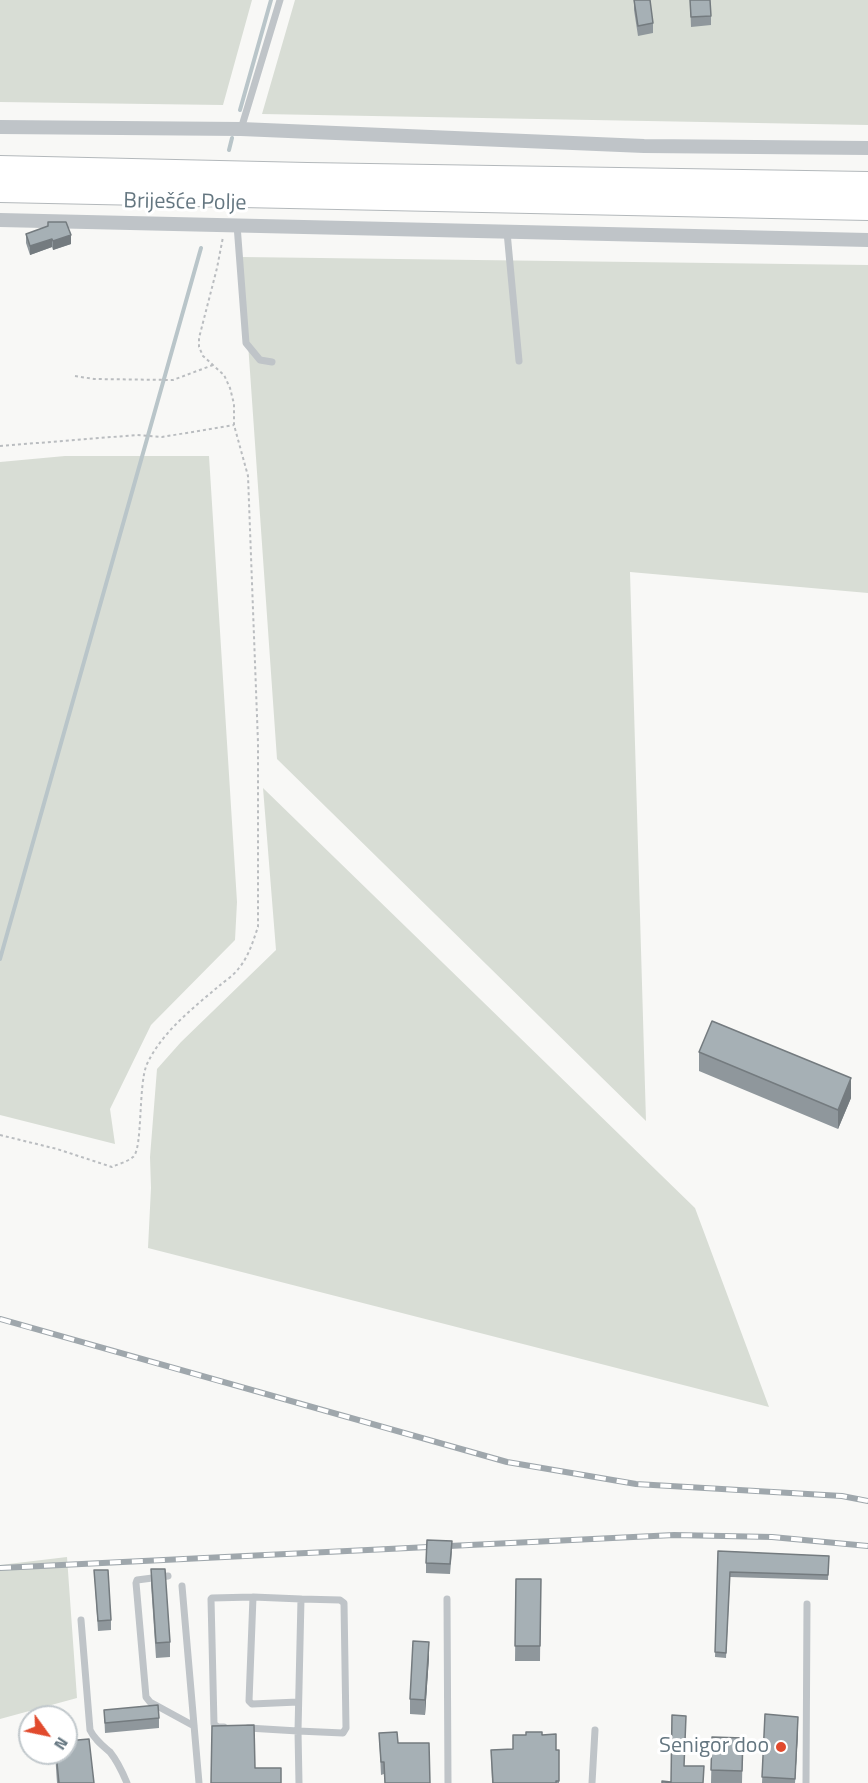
<!DOCTYPE html>
<html>
<head>
<meta charset="utf-8">
<style>
	body { margin:0 }
	#map { position:relative; width:868px; height:1783px; overflow:hidden; background:#f8f8f6; font-family:"Titillium Web",sans-serif }
	canvas { display:block }
	.north { position:absolute; left:18px; top:1705px; width:60px; height:60px; box-sizing:border-box; background:#fff; border:2px solid #c1c8cc; border-radius:50%; rotate:123deg; font-size:16px; font-weight:700; line-height:24px; text-align:center; color:#647680 }
	.north::after { content:''; display:block; margin:auto; width:21px; height:27px; background:#e14a2d; clip-path:polygon(50% 0,100% 100%,50% 72%,0 100%) }
</style>
</head>
<body>
<div id="map">
<canvas width="868" height="1783"></canvas>
<div class="north">N</div>
</div>
<script>
const c = document.querySelector('canvas').getContext('2d');
c.lineJoin = 'round';
function fill(path, color) { c.fillStyle = color; c.fill(path, 'evenodd'); }
function strokePath(path, color, width, dash) { c.strokeStyle = color; c.lineWidth = width; c.lineCap = dash ? 'butt' : 'round'; c.setLineDash(dash || []); c.stroke(path); }
function write(font, color, halo, rows, align = 'center') {
  c.font = font + ' "Titillium Web",sans-serif'; c.lineWidth = 6; c.setLineDash([]); c.textBaseline = 'middle'; c.strokeStyle = halo; c.fillStyle = color; for (const [text, x, y, turn = 0] of rows) {
    c.save(); c.translate(x, y); c.rotate((+turn || 0) * Math.PI / 180); c.textAlign = isNaN(turn) ? turn : align; if (halo) c.strokeText(text, 0, 0); c.fillText(text, 0, 0); c.restore();
  }
}
fill(new Path2D(`
	M0,0H252L223,105L0,102Z
	M295,0H868V125L262,114Z
	M242,257L868,265V593L630,572L646,1121L277,759Z
	M65,456H209L237,902L235,940L151,1025L110,1109L115,1144L0,1115V462Z
	M263,788L695,1208L769,1407L148,1248L151,1188L150,1157L157,1069L181,1042L276,950Z
	M67,1557L77,1698L0,1719V1565Z`), '#d8ddd5');
strokePath(new Path2D(`
	M240,110L271,0
	M229,150L232,138
	M0,959L201,248`), '#b9c5c9', 4);
const motorway = new Path2D(`
	M0,168L307,175L868,184
	M0,190L868,208`);
strokePath(motorway, '#b3b8bb', 26);
strokePath(new Path2D(`
	M75,376L94,379L173,380L213,365
	M0,446L137,435L162,437L234,425
	M0,1135L57,1149L112,1167C118,1164 127,1162 133,1157C143,1149 138,1084 147,1064C162,1032 193,1008 219,986C225,981 234,975 239,968C249,956 253,941 258,927V743L248,476L234,425V404L230,388L224,375L203,356L199,347V338L217,268L223,237`), '#babdc0', 2, [3, 3]);
strokePath(new Path2D(`
	M241,129L280,0
	M237,225L246,343L260,360L272,362
	M507,232L519,361
	M168,1576L137,1580L136,1583L146,1697L150,1702L194,1726
	M182,1586L199,1783
	M301,1599L340,1600L344,1603L346,1728L343,1733L298,1731Z
	M447,1599L448,1783
	M81,1620L90,1730C95,1740 102,1745 110,1752C118,1762 122,1771 127,1783
	M298,1702L252,1704L249,1701L253,1597L301,1599
	M224,1727H218L214,1724L211,1599L212,1598L253,1597
	M248,1728L298,1731L299,1783
	M592,1783L595,1730
	M806,1783L807,1604`), '#bfc4c8', 7);
strokePath(new Path2D(`
	M0,127L241,129L644,146L868,148
	M0,220L868,240`), '#bfc4c8', 14);
strokePath(motorway, '#fff', 24);
const rail = new Path2D(`
	M0,1319L507,1462L636,1484L842,1496L868,1501
	M0,1568L674,1535L772,1537L868,1546`);
strokePath(rail, '#9fa7ac', 6);
strokePath(rail, '#fff', 4, [11]);
fill(new Path2D(`
	M634,0L653,23V33L638,36L634,10Z
	M690,0L711,16V25L691,27Z
	M26,234L71,244L53,250L52,247L30,255L26,243Z
	M699,1052L851,1098L838,1129L699,1071Z
	M452,1551L450,1574L426,1573V1563Z
	M718,1551L829,1556L828,1580L730,1577L726,1658L715,1657Z
	M151,1569L170,1642V1657L156,1658L151,1584Z
	M94,1570L111,1620V1630L98,1631Z
	M516,1579H541L540,1661H515Z
	M429,1657L425,1715L410,1714V1699Z
	M104,1710L159,1718V1728L105,1733Z
	M765,1714L798,1732L795,1783H762Z
	M379,1733L398,1743L430,1783H385L384,1774L381,1775Z
	M526,1735H542L556,1750H559V1783H492L491,1750L513,1749Z
	M712,1737L743,1738L742,1783H711Z
	M55,1753H66L94,1783H57Z`), '#8f979c');
fill(new Path2D(`
	M71,235V244L53,250V241Z
	M52,239V247L30,255V246Z
	M851,1078V1098L838,1129V1110Z
	M429,1642V1657L425,1715V1700Z
	M798,1717V1732L795,1783Z`), '#747b7f');
const building = new Path2D(`
	M634,0H650L653,23L638,26Z
	M690,0H710L711,16L691,17Z
	M48,222H66L71,235L53,241L52,239L30,246L26,234L48,226Z
	M712,1021L851,1078L838,1110L699,1052Z
	M427,1540L452,1541L450,1564L426,1563Z
	M718,1551L829,1556L828,1575L730,1572L726,1653L715,1652Z
	M151,1569H165L170,1642L156,1643Z
	M94,1570H108L111,1620L98,1621Z
	M516,1579H541L540,1646H515Z
	M413,1641L429,1642L425,1700L410,1699Z
	M158,1705L159,1718L105,1723L104,1710Z
	M765,1714L798,1717L795,1779L762,1777Z
	M672,1715L686,1716L684,1766H704L703,1783H662V1781L671,1782Z
	M254,1725L255,1768H281V1783H211L212,1726Z
	M397,1732L398,1743H429L430,1783H385L384,1762H381L379,1733Z
	M526,1732H542V1735L556,1734V1750H559V1781H556V1783H493L491,1750L513,1749V1735H526Z
	M712,1737L743,1738L742,1771L711,1770Z
	M89,1739L94,1783H59L56,1753H66V1741Z`);
fill(building, '#a6b0b5');
strokePath(building, '#747b7f', 1.5);
for (const [x, y, r, color] of [
	[781,1747,6,"#e14a2d"]
]) { const dot = new Path2D(); dot.arc(x, y, r, 0, 2 * Math.PI); c.fillStyle = color; c.fill(dot); strokePath(dot, '#fff', 2); }
write('22px', '#647680', '#fff', [
	["Briješće Polje",185,203,1]
]);
write('22px', '#647680', '#fff', [
	["Senigor doo",769,1747]
], 'right');
</script>
</body>
</html>
